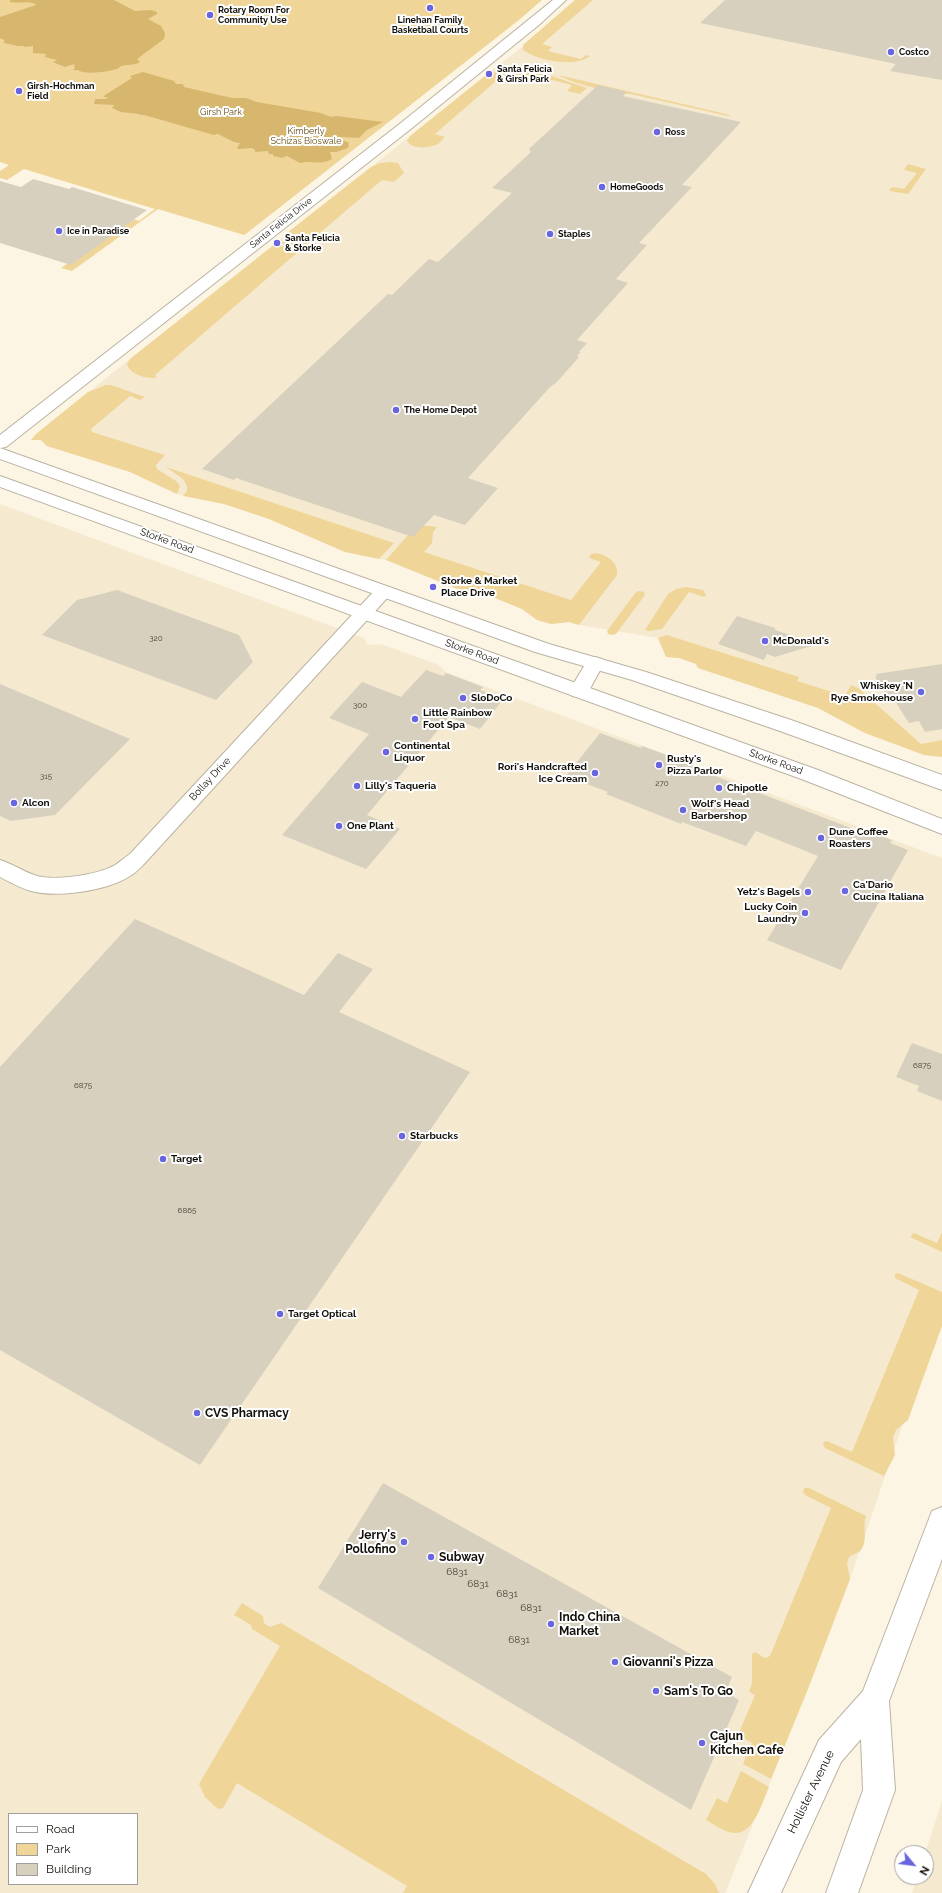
<!DOCTYPE html>
<html>
<head>
<meta charset="utf-8">
<style>
	body { margin:0 }
	#map { position:relative; width:942px; height:1893px; overflow:hidden; background:#fdf5e3; font-family:Raleway,sans-serif }
	canvas { display:block }
	.legend { position:absolute; left:8px; top:1813px; width:130px; height:72px; box-sizing:border-box; background:#fff; border:1px solid #a19f9d; margin:0; padding:5px 7px; list-style:none; font-size:12px; color:#13100a }
	.legend li { display:flex; align-items:center; gap:8px; height:20px }
	.legend b { width:20px; border:1px solid #a19f9d }
	.north { position:absolute; left:894px; top:1845px; width:40px; height:40px; box-sizing:border-box; background:#fff; border:1px solid #a19f9d; border-radius:50%; rotate:119deg; font-size:11px; font-weight:700; line-height:16px; text-align:center; color:#13100a }
	.north::after { content:''; display:block; margin:auto; width:14px; height:18px; background:#6865de; clip-path:polygon(50% 0,100% 100%,50% 72%,0 100%) }
</style>
</head>
<body>
<div id="map">
<canvas width="942" height="1893"></canvas>
<ul class="legend">
<li><b style="height:5px;background:#fff"></b>Road</li>
<li><b style="height:11px;background:#f0d598"></b>Park</li>
<li><b style="height:11px;background:#d8d0be"></b>Building</li>
</ul>
<div class="north">N</div>
</div>
<script>
const c = document.querySelector('canvas').getContext('2d');
c.lineJoin = 'round';
function fill(path, color) { c.fillStyle = color; c.fill(path, 'evenodd'); }
function strokePath(path, color, width, dash) { c.strokeStyle = color; c.lineWidth = width; c.lineCap = dash ? 'butt' : 'round'; c.setLineDash(dash || []); c.stroke(path); }
function write(font, color, halo, rows, align = 'center') {
  c.font = font + ' Raleway,sans-serif'; c.lineWidth = 4; c.setLineDash([]); c.textBaseline = 'middle'; c.strokeStyle = halo; c.fillStyle = color; for (const [text, x, y, turn = 0] of rows) {
    c.save(); c.translate(x, y); c.rotate((+turn || 0) * Math.PI / 180); c.textAlign = isNaN(turn) ? turn : align; if (halo) c.strokeText(text, 0, 0); c.fillText(text, 0, 0); c.restore();
  }
}
fill(new Path2D(`
	M575,0H942V757L924,755L865,733L818,708L698,668L696,664L679,658L666,657L658,638L579,625L569,622L551,624L537,620L522,609L490,596L465,592L386,560L345,552L269,519L224,504L177,494L130,472L47,446L40,440H31L36,434L130,359L528,42Z
	M0,504L364,638L368,645L381,644L439,665L446,672L942,858V1309L850,1579L808,1689L725,1893H0ZM9,1814H137V1884H9Z
	M942,1801V1893H912L917,1877H926L925,1853Z`), '#f5ead0');
fill(new Path2D(`
	M0,0H542L519,20L247,233L244,235L158,209L72,271L61,268L133,219L139,221L155,209L24,169L7,180L0,178V171L9,165L0,162Z
	M575,0H593L542,44L552,47L548,51L581,59L586,55L590,56C575,68 538,61 523,50V45Z
	M507,68L543,73L587,88L580,94L567,91L572,85L532,75L525,80L503,75L435,134L445,137C443,139 440,143 438,144C430,148 412,150 407,141L410,136L486,75L488,76L497,70Z
	M558,75L730,115L728,116L631,94C613,93 573,84 558,75Z
	M390,162L398,163L404,173L394,182L382,180L301,249L281,243L288,238L283,236L371,167L380,163Z
	M908,164L926,169L908,194L890,191L889,190L893,187L904,189L917,173L904,170Z
	M275,244L299,251L155,375L157,377L155,378C146,379 129,374 127,364L130,359Z
	M106,385H111L145,397L140,400L130,396L91,429L92,432L165,455L156,465L157,469L176,481L180,486L177,494L130,472L47,446L41,440H31L36,434L88,392Z
	M166,467L394,543L379,559L345,552L269,519L224,504L183,496L187,491V486L183,479Z
	M417,525L437,527L433,532L432,543L424,552L571,600L601,562L589,558L591,554C604,551 619,562 617,575L579,625L569,622L551,624L537,620L522,609L490,596L465,592L386,560Z
	M686,587L703,590L706,595L704,597L689,592L662,629L649,631L645,630L668,594L676,589Z
	M639,591L644,592L645,595L616,634L613,635L608,634L607,631L636,592Z
	M667,635L799,677L797,681L845,696L851,685L858,688L921,744L942,740V757L924,755L865,733L818,708L698,668L696,664L679,658L666,657L658,638Z
	M942,1232V1252L910,1237L914,1233L937,1243Z
	M898,1273L942,1292V1326L908,1420L896,1430L893,1437L895,1455L884,1476L825,1448L823,1444L824,1442L827,1441L852,1452L919,1290L895,1278V1274Z
	M804,1488H809L866,1516C862,1526 869,1542 860,1551C857,1553 852,1555 849,1557L847,1564L850,1579L808,1689L771,1779L743,1764L752,1743L738,1735L755,1695L749,1692L752,1683V1654L755,1652L765,1658L770,1656L831,1508L805,1495L803,1492Z
	M242,1603L263,1616L264,1623L270,1627L281,1623L706,1874L715,1884L719,1893H403L407,1886L237,1783L223,1808L218,1809L205,1797L199,1784L280,1646L252,1629L251,1625L234,1615Z
	M741,1771L769,1787C762,1802 753,1840 729,1832C721,1830 713,1824 706,1820L717,1798L727,1803Z`), '#f0d598');
fill(new Path2D(`
	M10,0H114L135,11L151,10L157,12V14L148,19L161,26L165,33L164,39L137,59L140,62C133,66 128,64 121,66C119,67 118,69 116,69C108,72 84,75 78,70H73L75,68L74,64L65,67L55,63L53,62L57,60L45,57L46,54L33,53V46L25,47L24,46H18L4,43V40L0,38V17L36,5C30,0 19,4 10,2Z
	M143,72L174,81L176,84H183L184,87L232,98H246L257,102L321,113L331,117L336,116L383,122L367,130L359,138L342,137L341,139L349,143L348,148L336,152H330L332,159C320,166 310,160 300,163L287,156L282,158L273,156V154H269L268,151L255,152V150L252,148L238,149L237,148L240,143L234,142L218,134L220,133L214,135L144,115H140L139,114L121,112L112,108L114,105L94,104L95,99H106L108,97H103L105,95L132,78L130,76Z`), '#d6b76d');
fill(new Path2D(`
	M725,0H942V80L890,71L896,64L700,23Z
	M598,85L627,92L623,96L741,122L682,185L692,187L639,243L647,245L616,279L628,283L577,340L587,343L579,352H581L577,356L579,357L556,383L550,387L468,478L498,488L465,525L434,515L413,537L236,478L234,480L202,469L388,294L392,295L429,259L438,262L512,193L492,188L531,152L529,149Z
	M33,179L69,189L72,187L147,210L71,265L0,243V181L21,187Z
	M117,590L239,635L253,662L216,700L42,635L77,600Z
	M737,616L775,628V630L818,644L775,657L767,654L764,660L718,644Z
	M942,664V729L925,732L919,721L909,723L891,695H887L875,677L877,676L876,674Z
	M426,670L443,676L446,673L483,687L480,690L504,698L480,729L449,717L367,815L400,829L366,869L282,835L369,734L329,718L362,682L401,697Z
	M0,684L130,739L55,815L11,821L0,816Z
	M600,733L641,748L642,746L716,773L715,776L856,830L858,828L892,840L890,843L908,850L841,970L767,940L818,856L756,831L746,846L682,822L681,824L606,794L608,792L566,776Z
	M135,919L304,995L338,953L373,969L339,1012L470,1072L200,1465L0,1350V1067Z
	M912,1043L942,1054V1101L917,1091L919,1086L896,1077Z
	M383,1483L732,1677L726,1692L739,1700L691,1810L318,1588Z`), '#d8d0be');
const minor = new Path2D(`
	M553,0H566L540,24L412,128L6,447L0,448V435L402,122Z
	M383,586L389,588L392,592L389,596L144,864C140,868 135,873 130,876C107,891 57,898 31,891C20,888 10,882 0,877V860C13,864 24,872 37,876C56,881 98,875 115,865C120,862 125,857 130,854L377,588Z
	M595,657L602,659L604,663L586,696L579,697L572,696L569,691L586,663L588,659Z`);
const secondary = new Path2D(`
	M0,448L549,644L646,672L794,721L942,775V790L780,731L632,680L535,652L0,459Z
	M0,476L818,770L942,819V834L804,780L0,487Z
	M942,1507V1559L889,1701L895,1790L858,1893H826L863,1790L861,1739L841,1762L781,1893H748L819,1740L863,1691L932,1511Z`);
strokePath(minor, '#bbb3a2', 2);
strokePath(secondary, '#bbb3a2', 2);
fill(minor, '#fff');
fill(secondary, '#fff');
for (const [x, y, r, color] of [
	[430,8,4,"#6865de"],
	[210,15,4,"#6865de"],
	[891,52,4,"#6865de"],
	[489,74,4,"#6865de"],
	[19,91,4,"#6865de"],
	[657,132,4,"#6865de"],
	[602,187,4,"#6865de"],
	[59,231,4,"#6865de"],
	[550,234,4,"#6865de"],
	[277,243,4,"#6865de"],
	[396,410,4,"#6865de"],
	[433,587,4,"#6865de"],
	[765,641,4,"#6865de"],
	[921,692,4,"#6865de"],
	[463,698,4,"#6865de"],
	[415,719,4,"#6865de"],
	[386,752,4,"#6865de"],
	[659,765,4,"#6865de"],
	[595,773,4,"#6865de"],
	[357,786,4,"#6865de"],
	[719,788,4,"#6865de"],
	[14,803,4,"#6865de"],
	[683,810,4,"#6865de"],
	[339,826,4,"#6865de"],
	[821,838,4,"#6865de"],
	[845,891,4,"#6865de"],
	[808,892,4,"#6865de"],
	[805,913,4,"#6865de"],
	[402,1136,4,"#6865de"],
	[163,1159,4,"#6865de"],
	[280,1314,4,"#6865de"],
	[197,1413,4,"#6865de"],
	[404,1542,4,"#6865de"],
	[431,1557,4,"#6865de"],
	[551,1624,4,"#6865de"],
	[615,1662,4,"#6865de"],
	[656,1691,4,"#6865de"],
	[702,1743,4,"#6865de"]
]) { const dot = new Path2D(); dot.arc(x, y, r, 0, 2 * Math.PI); c.fillStyle = color; c.fill(dot); strokePath(dot, '#fff', 1.5); }
write('8px', '#444037', null, [
	["320",156,639],
	["300",360,706],
	["315",46,777],
	["270",662,784],
	["6875",922,1066],
	["6875",83,1086],
	["6865",187,1211]
]);
write('bold 9px', '#13100a', '#fff', [
	["Rotary Room For",218,10],
	["Community Use",218,20],
	["Linehan Family",430,20,"center"],
	["Basketball Courts",430,30,"center"],
	["Costco",899,52],
	["Santa Felicia",497,69],
	["& Girsh Park",497,79],
	["Girsh-Hochman",27,86],
	["Field",27,96],
	["Ross",665,132],
	["HomeGoods",610,187],
	["Ice in Paradise",67,231],
	["Staples",558,234],
	["Santa Felicia",285,238],
	["& Storke",285,248],
	["The Home Depot",404,410]
], 'left');
write('9px', '#624d13', '#fff', [
	["Girsh Park",221,112],
	["Kimberly",306,131],
	["Schizas Bioswale",306,141]
]);
write('9px', '#13100a', '#fff', [
	["Santa Felicia Drive",281,223,-38]
]);
write('10px', '#13100a', '#fff', [
	["Storke Road",167,541,20],
	["Storke Road",472,652,20],
	["Storke Road",776,762,20],
	["Bollay Drive",210,779,-47]
]);
write('bold 10px', '#13100a', '#fff', [
	["Storke & Market",441,581],
	["Place Drive",441,593],
	["McDonald's",773,641],
	["Whiskey 'N",913,686,"right"],
	["Rye Smokehouse",913,698,"right"],
	["SloDoCo",471,698],
	["Little Rainbow",423,713],
	["Foot Spa",423,725],
	["Continental",394,746],
	["Liquor",394,758],
	["Rusty's",667,759],
	["Pizza Parlor",667,771],
	["Rori's Handcrafted",587,767,"right"],
	["Ice Cream",587,779,"right"],
	["Lilly's Taqueria",365,786],
	["Chipotle",727,788],
	["Alcon",22,803],
	["Wolf's Head",691,804],
	["Barbershop",691,816],
	["One Plant",347,826],
	["Dune Coffee",829,832],
	["Roasters",829,844],
	["Ca'Dario",853,885],
	["Cucina Italiana",853,897],
	["Yetz's Bagels",800,892,"right"],
	["Lucky Coin",797,907,"right"],
	["Laundry",797,919,"right"],
	["Starbucks",410,1136],
	["Target",171,1159],
	["Target Optical",288,1314]
], 'left');
write('10px', '#444037', null, [
	["6831",457,1572],
	["6831",478,1584],
	["6831",507,1594],
	["6831",531,1608],
	["6831",519,1640]
]);
write('bold 12px', '#13100a', '#fff', [
	["CVS Pharmacy",205,1413],
	["Jerry's",396,1535,"right"],
	["Pollofino",396,1549,"right"],
	["Subway",439,1557],
	["Indo China",559,1617],
	["Market",559,1631],
	["Giovanni's Pizza",623,1662],
	["Sam's To Go",664,1691],
	["Cajun",710,1736],
	["Kitchen Cafe",710,1750]
], 'left');
write('12px', '#13100a', '#fff', [
	["Hollister Avenue",811,1792,-64]
]);
</script>
</body>
</html>
